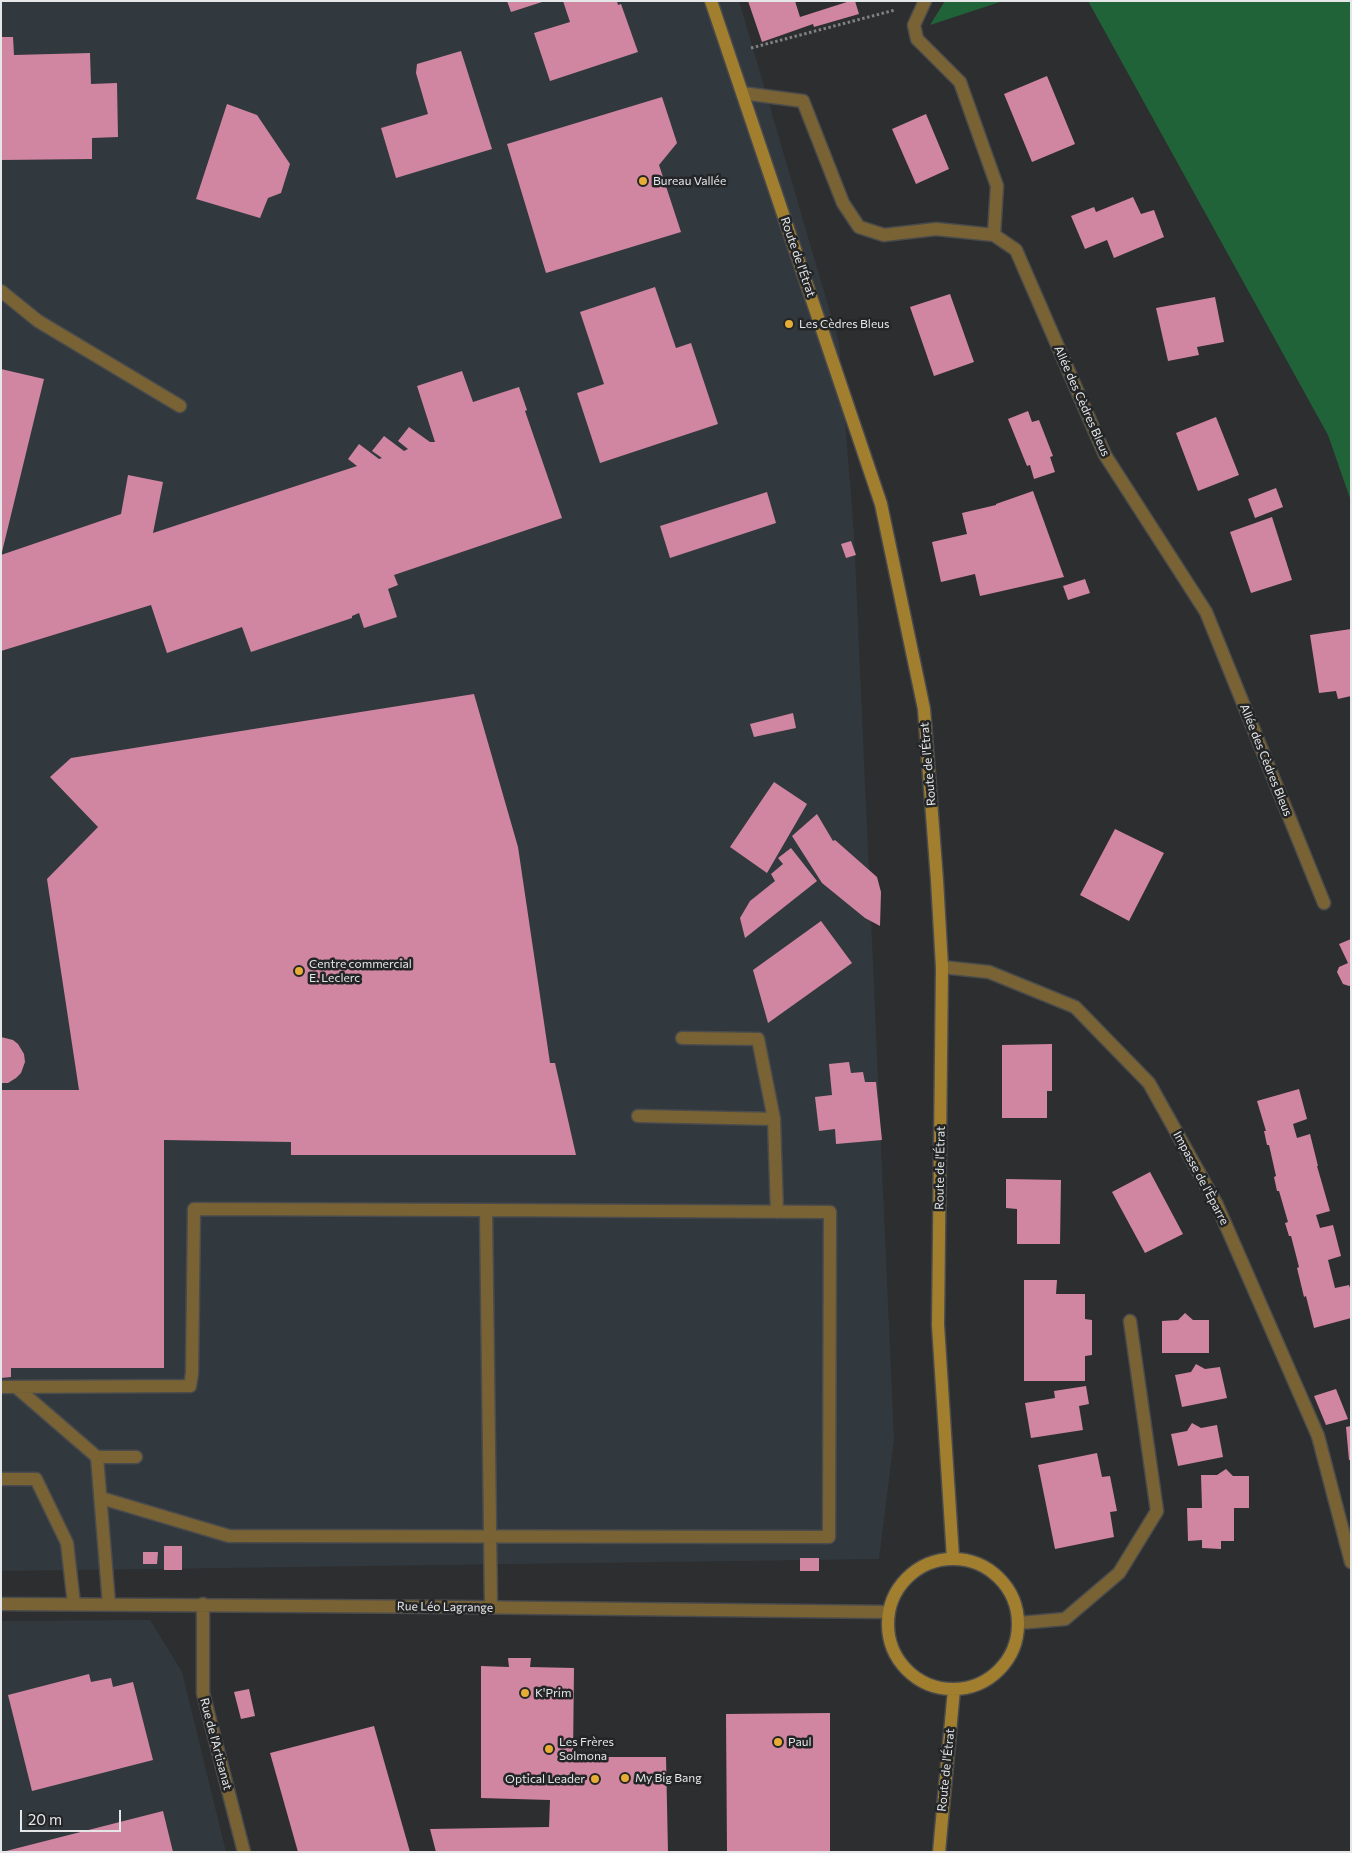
<!DOCTYPE html>
<html>
<head>
<meta charset="utf-8">
<style>
	body { margin:0 }
	#map { position:relative; width:1352px; height:1853px; overflow:hidden; background:#2d2e30; font-family:Commissioner,sans-serif }
	canvas { display:block }
	.frame { position:absolute; inset:0; border:2px solid #e5e6e7; pointer-events:none }
	.scale { position:absolute; left:20px; top:1810px; width:101px; height:22px; box-sizing:border-box; border:2px solid #e5e6e7; border-top:0; padding-left:6px; font-size:15px; line-height:18px; white-space:nowrap; color:#e5e6e7; -webkit-text-stroke:4px #232527; paint-order:stroke }
</style>
</head>
<body>
<div id="map">
<canvas width="1352" height="1853"></canvas>
<div class="frame"></div>
<div class="scale">20 m</div>
</div>
<script>
const c = document.querySelector('canvas').getContext('2d');
c.lineJoin = 'round';
function fill(path, color) { c.fillStyle = color; c.fill(path, 'evenodd'); }
function strokePath(path, color, width, dash) { c.strokeStyle = color; c.lineWidth = width; c.lineCap = dash ? 'butt' : 'round'; c.setLineDash(dash || []); c.stroke(path); }
function write(font, color, halo, rows, align = 'center') {
  c.font = font + ' Commissioner,sans-serif'; c.lineWidth = 5; c.setLineDash([]); c.textBaseline = 'middle'; c.strokeStyle = halo; c.fillStyle = color; for (const [text, x, y, turn = 0] of rows) {
    c.save(); c.translate(x, y); c.rotate((+turn || 0) * Math.PI / 180); c.textAlign = isNaN(turn) ? turn : align; if (halo) c.strokeText(text, 0, 0); c.fillText(text, 0, 0); c.restore();
  }
}
fill(new Path2D(`
	M1,1H739L839,343L854,535L894,1440L879,1559L1,1571Z
	M150,1620L182,1672L226,1852H1V1621Z`), '#32393e');
fill(new Path2D(`
	M945,1H1003L930,25Z
	M1088,1H1351V501L1328,435Z`), '#216338');
fill(new Path2D(`
	M507,1H542V2L511,12Z
	M563,1H617L618,5L621,4L638,52L550,81L534,33L570,22Z
	M748,1H795L800,17L850,1H855L859,14L814,27L813,24L762,42Z
	M1,37H13L14,55L90,53L91,84L117,83L118,137L92,138V159L1,160Z
	M461,51L492,149L396,178L381,128L428,114L416,73L417,64Z
	M1047,76L1075,144L1032,162L1004,94Z
	M662,97L677,143L659,165L681,232L546,273L507,144Z
	M227,104L257,115L290,164L281,193L268,198L260,218L196,199Z
	M926,114L949,169L916,184L892,129Z
	M1133,197L1141,214L1154,210L1164,237L1114,258L1107,240L1085,249L1071,216L1094,207L1096,212Z
	M655,287L676,348L691,343L718,424L600,463L577,393L604,384L580,312Z
	M950,294L974,362L934,376L910,307Z
	M1215,297L1224,342L1197,347L1199,355L1168,361L1156,308Z
	M1,369L44,379L2,552H1Z
	M462,371L473,402L519,387L527,410L525,411L562,518L394,575L398,585L388,589L397,617L364,628L359,613L352,616V618L251,652L242,627L167,653L151,605L1,651V555L121,514L128,475L163,482L153,533L357,466L348,459L359,444L379,459L382,458L372,451L384,436L404,451L408,449L398,441L409,427L430,442H435L417,386Z
	M1028,411L1032,422L1039,420L1053,456L1050,457L1055,472L1034,479L1030,465L1027,466L1008,419Z
	M1216,417L1239,475L1198,491L1176,433Z
	M1276,488L1283,507L1255,518L1248,499Z
	M1033,491L1064,577L980,596L975,574L941,582L932,542L967,534L962,513L996,505V504Z
	M767,492L776,523L670,558L660,526Z
	M1272,517L1292,580L1251,593L1230,532Z
	M851,541L856,555L846,558L841,544Z
	M1085,579L1090,593L1068,600L1063,586Z
	M1351,629V696L1338,699L1336,691L1319,693L1310,635Z
	M474,694L518,847L550,1063H555L576,1155H291V1142L164,1140V1368H11V1377L1,1378V1090H79L47,879L98,827L50,777L71,758Z
	M793,713L796,728L754,737L750,724Z
	M774,782L807,804L767,873L730,847Z
	M817,814L833,841L835,840L877,877L881,892L880,926L865,918L822,883L792,836Z
	M1115,829L1164,853L1129,921L1080,895Z
	M791,848L817,881L745,938L740,918L750,901L775,881L771,874L783,864L778,858Z
	M821,921L852,963L768,1023L753,970Z
	M1351,939V985L1349,986L1343,984L1337,972L1339,967L1348,963L1339,944Z
	M1,1037L13,1040L18,1044L24,1054L25,1062L21,1073L16,1078L8,1083H1Z
	M1052,1044V1091H1047V1118H1002V1045Z
	M849,1062L851,1073L863,1072L865,1082H876L882,1140L836,1144L835,1129L819,1131L815,1097L832,1095L829,1064Z
	M1299,1089L1307,1119L1293,1124L1297,1138L1310,1134L1318,1166H1317L1330,1211L1316,1215L1320,1228L1333,1225L1341,1256L1328,1260L1335,1288L1349,1285L1351,1291V1318L1314,1328L1306,1296L1304,1297L1297,1268L1299,1267L1291,1236H1289L1285,1223L1288,1222L1279,1191H1277L1274,1177L1276,1176L1269,1145H1267L1264,1131H1266L1257,1101Z
	M1150,1172L1183,1234L1145,1253L1112,1192Z
	M1006,1179L1061,1180L1060,1244H1017V1209L1006,1208Z
	M1024,1280H1057L1056,1294H1085V1319L1092,1320V1355L1085,1356V1381H1024Z
	M1185,1313L1193,1320H1209V1353H1162V1321L1178,1320Z
	M1196,1364L1205,1369L1220,1367L1227,1398L1182,1407L1175,1375L1191,1372Z
	M1086,1386L1089,1404L1079,1406L1083,1430L1031,1438L1025,1403L1055,1398L1054,1391Z
	M1336,1389L1348,1419L1326,1425L1314,1396Z
	M1192,1423L1201,1428L1217,1425L1223,1457L1178,1466L1171,1434L1187,1431Z
	M1351,1426V1460H1349L1346,1427Z
	M1097,1453L1102,1477L1110,1476L1117,1511L1110,1512L1114,1537L1055,1549L1038,1465Z
	M1226,1469L1233,1476H1249V1508H1234V1541H1221V1549L1202,1548V1540L1188,1541L1187,1508H1202L1201,1475H1217Z
	M164,1546H182V1570H164Z
	M143,1552H158L157,1564H143Z
	M800,1558H819V1571H800Z
	M508,1658H531L530,1667L574,1668L573,1757H666L668,1852H436L430,1829L549,1827L550,1800L481,1798V1666L509,1667Z
	M89,1674L91,1682L111,1678L113,1687L133,1682L153,1760L32,1791L8,1695Z
	M249,1689L255,1716L241,1719L234,1692Z
	M830,1713V1852H727L726,1714Z
	M374,1726L410,1852H298L270,1753Z
	M163,1811L173,1852H7L6,1851Z`), '#d086a1');
const service = new Path2D(`
	M1,291L38,321L180,406
	M682,1038L758,1039L774,1119L777,1212
	M638,1116L774,1119
	M1,1387L190,1386L192,1373L194,1209L486,1210L491,1607
	M16,1387L97,1457H136
	M97,1457L109,1604
	M1,1479H36L67,1543L74,1604
	M101,1498L229,1536L829,1537L830,1212L486,1210`);
const minor = new Path2D(`
	M925,1L914,25L917,39L960,82L997,186L994,235
	M742,93L803,101L843,203L859,227L884,235L936,229L994,235L1016,250L1105,455L1206,612L1324,903
	M942,967L989,972L1075,1007L1149,1083L1217,1205L1318,1436L1351,1562
	M1,1604L456,1607L888,1612
	M203,1604V1693L244,1852
	M1019,1623L1065,1619L1119,1573L1157,1511L1130,1321`);
const secondary = new Path2D(`
	M711,1L881,504L924,709L937,880L942,967L938,1325L953,1558
	M888 1624a65 65 0 1 1 130 0a65 65 0 1 1-130 0Z
	M939,1852L954,1689`);
strokePath(service, '#4a4b4d', 15);
strokePath(minor, '#4a4b4d', 15);
strokePath(secondary, '#4a4b4d', 15);
strokePath(new Path2D(`
	M751,48L895,10`), '#808183', 3, [2.5, 2.5]);
strokePath(service, '#796334', 12);
strokePath(minor, '#796334', 12);
strokePath(secondary, '#a27f2e', 12);
for (const [x, y, r, color] of [
	[643,181,5,"#e7ac36"],
	[789,324,5,"#e7ac36"],
	[299,971,5,"#e7ac36"],
	[525,1693,5,"#e7ac36"],
	[778,1742,5,"#e7ac36"],
	[549,1749,5,"#e7ac36"],
	[625,1778,5,"#e7ac36"],
	[595,1779,5,"#e7ac36"]
]) { const dot = new Path2D(); dot.arc(x, y, r, 0, 2 * Math.PI); c.fillStyle = color; c.fill(dot); strokePath(dot, '#232527', 2); }
write('12px', '#e5e6e7', '#232527', [
	["Bureau Vallée",653,181],
	["Les Cèdres Bleus",799,324],
	["Centre commercial",309,964],
	["E. Leclerc",309,978],
	["K'Prim",535,1693],
	["Les Frères",559,1742],
	["Solmona",559,1756],
	["Paul",788,1742],
	["My Big Bang",635,1778],
	["Optical Leader",585,1779,"right"]
], 'left');
write('12px', '#e5e6e7', '#232527', [
	["Route de l'Étrat",798,257,71],
	["Allée des Cèdres Bleus",1082,401,66],
	["Allée des Cèdres Bleus",1266,760,68],
	["Route de l'Étrat",928,764,-95],
	["Route de l'Étrat",940,1168,-89],
	["Impasse de l'Èparre",1201,1178,62],
	["Rue Léo Lagrange",445,1607,1],
	["Rue de l'Artisanat",216,1744,75],
	["Route de l'Étrat",946,1770,-84]
]);
</script>
</body>
</html>
